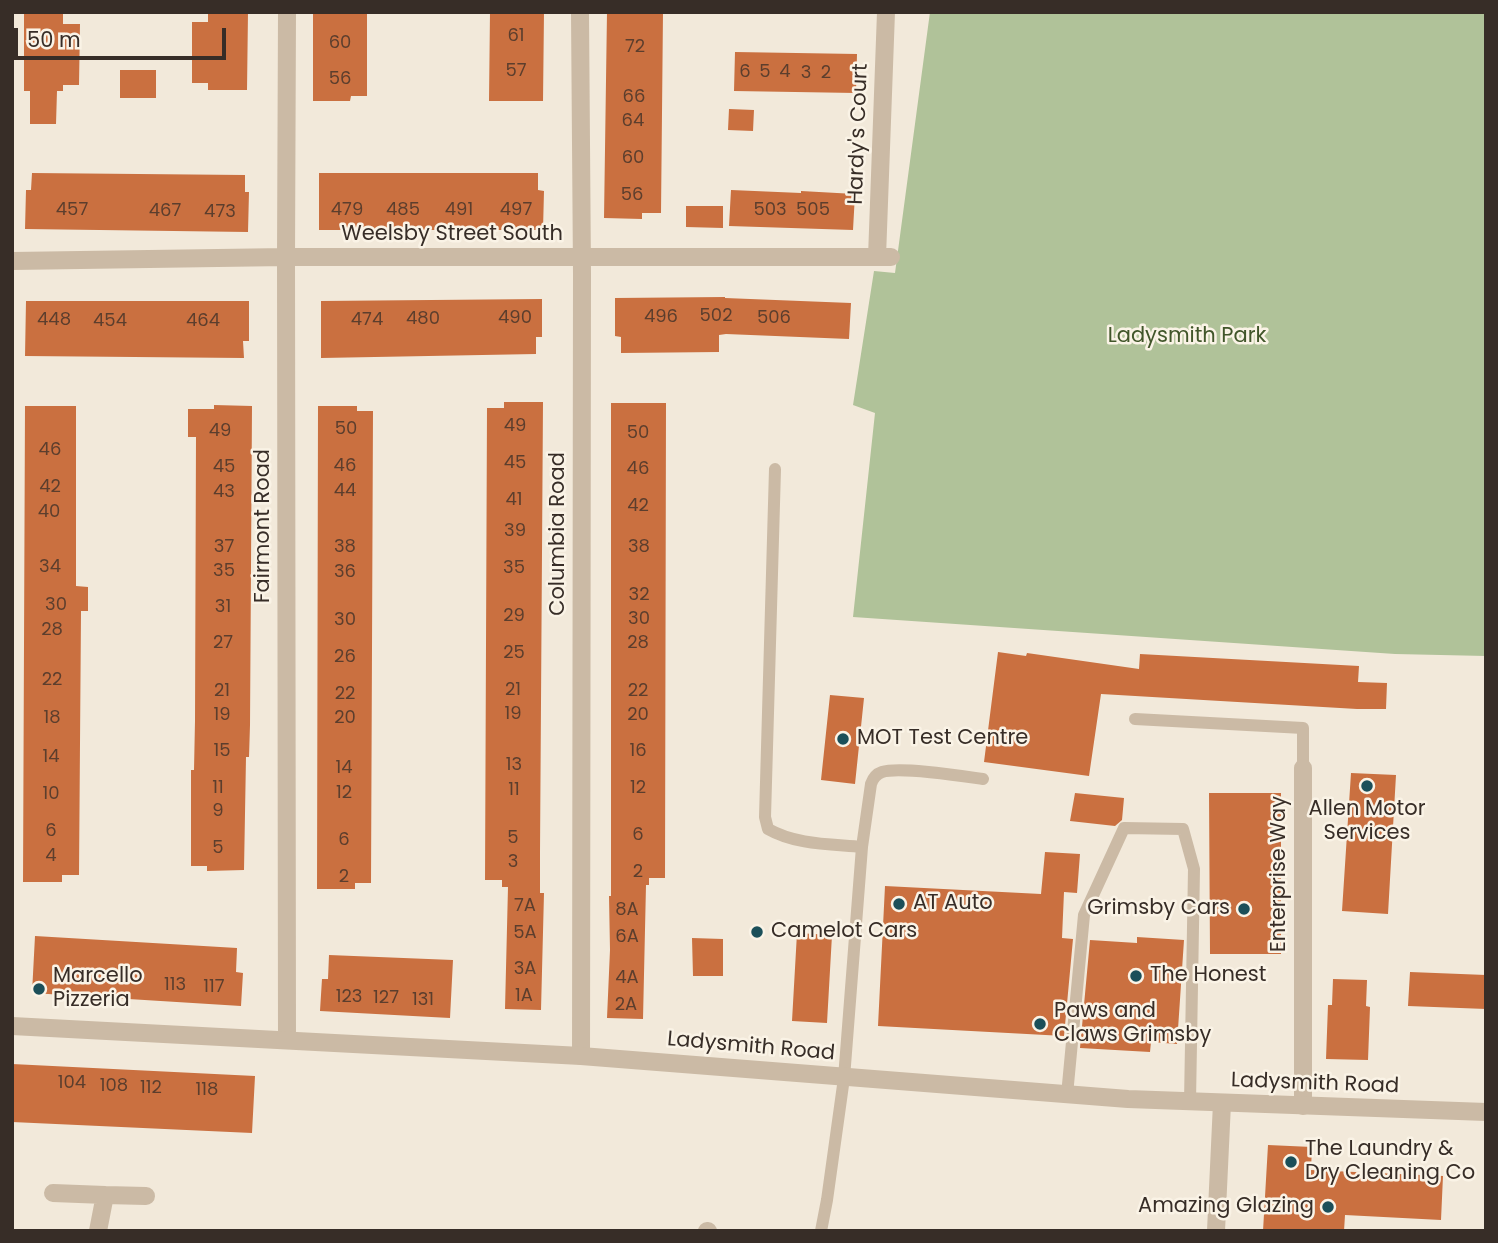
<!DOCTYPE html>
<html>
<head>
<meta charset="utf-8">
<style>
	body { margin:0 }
	#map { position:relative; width:1498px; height:1243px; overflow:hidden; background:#f2e9da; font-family:Poppins,sans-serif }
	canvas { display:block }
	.frame { position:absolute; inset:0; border:14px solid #372d27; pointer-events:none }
	.scale { position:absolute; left:14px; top:28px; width:212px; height:32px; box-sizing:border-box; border:4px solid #372d27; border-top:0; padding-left:9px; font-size:21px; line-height:24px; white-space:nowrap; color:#372d27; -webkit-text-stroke:5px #faf3e6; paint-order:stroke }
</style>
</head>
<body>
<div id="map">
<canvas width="1498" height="1243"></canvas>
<div class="frame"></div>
<div class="scale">50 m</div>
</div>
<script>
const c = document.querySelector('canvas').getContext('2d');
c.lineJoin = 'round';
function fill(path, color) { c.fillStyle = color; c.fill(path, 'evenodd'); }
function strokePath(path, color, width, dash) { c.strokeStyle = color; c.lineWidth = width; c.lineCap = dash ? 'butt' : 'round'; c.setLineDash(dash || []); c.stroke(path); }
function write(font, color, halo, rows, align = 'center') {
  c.font = font + ' Poppins,sans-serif'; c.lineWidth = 5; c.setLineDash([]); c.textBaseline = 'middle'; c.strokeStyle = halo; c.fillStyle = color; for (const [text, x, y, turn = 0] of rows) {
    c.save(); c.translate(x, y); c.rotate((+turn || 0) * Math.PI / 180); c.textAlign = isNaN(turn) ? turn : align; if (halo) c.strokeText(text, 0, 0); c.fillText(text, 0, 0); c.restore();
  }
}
fill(new Path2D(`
	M930,12H1486V656L1395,654L853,617L875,413L853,405L874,271L895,273Z`), '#b0c299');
fill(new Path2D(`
	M24,12H63V24H80L79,85H63V91H57L56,124H30V91H24Z
	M208,12H248L247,90H208V83H192V22H208Z
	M313,12H367V96H351L350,101H313Z
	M490,12H544L543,101H489Z
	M607,12H663L661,213H642V219L604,218Z
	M735,52L857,54L856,93L734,91Z
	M120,70H156V98H120Z
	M729,109L754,110L753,131L728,130Z
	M32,173L245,175V192H249L248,232L25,229L26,190H31Z
	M319,173H538V190L544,191L543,230H319Z
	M731,190L801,193V191L855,194L853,230L729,226Z
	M686,206H723V228L686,227Z
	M725,297V298L851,303L849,339L726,334L719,335V352L621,353V337L615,336V298Z
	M542,299V337H536V354L321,358V301Z
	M26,301H249V341H243L244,358L25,356Z
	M504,402H543L540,851V893H544L541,1010L505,1009L508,887H502V880H485L487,408H504Z
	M611,403H666L665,878H649V885H646L643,1019L607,1018L610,950L609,896H611Z
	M214,405L252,406L250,725L249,757H246L244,870L207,871V866H191V770H194L195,721L196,437H188V409H214Z
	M25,406H76V586L88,587V611H81L79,875H62V882H23Z
	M318,406H357V411H373L371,883H355V889H317Z
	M998,652L1026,656L1027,653L1139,669L1140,654L1359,666L1358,682L1387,683L1386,709H1357L1101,694L1089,776L984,762Z
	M830,695L864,698L855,784L821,780Z
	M1351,773L1396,775L1388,914L1342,911Z
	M1075,793L1124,798L1122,820L1115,826L1070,821Z
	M1209,793H1281V954H1210Z
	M1045,852L1080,854L1077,893L1064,892L1062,938L1073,939L1064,1036L878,1026L885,886L1041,894Z
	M797,933L832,935L827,1023L792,1021Z
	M35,936L237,948L236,972L243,973L241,1006L32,993Z
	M1137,937L1184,940L1177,1044L1151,1042L1150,1052L1080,1048L1090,940L1137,943Z
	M692,938L723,939V976H693Z
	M329,955L453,960L450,1018L320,1011L322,979H328Z
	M1410,972L1486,975V1009L1408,1006Z
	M1333,979L1367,980L1366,1006L1370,1007L1368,1060L1326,1059L1328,1005H1332Z
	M12,1064L255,1076L252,1133L12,1122Z
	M1268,1145L1312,1147L1311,1170L1443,1176L1441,1220L1345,1215L1344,1231H1263Z`), '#ca7040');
strokePath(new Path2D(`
	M775,469L765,817L768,829C796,845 831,844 862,847L844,1078L827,1200L821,1231
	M1135,719L1303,728V768
	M862,847L871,784C873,778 876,774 882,772C899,766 962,776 983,779
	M1067,1095L1084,915L1124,828L1183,829L1194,869L1190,1102`), '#cbbaa5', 12);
strokePath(new Path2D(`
	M287,12L286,257L287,1040
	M580,12L582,274L581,1056
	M877,257L886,12
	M12,261L286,257H891
	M1303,1106V768
	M53,1193L105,1195
	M98,1231L105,1195L146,1196
	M707,1231H708
	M1216,1231L1222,1103`), '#cbbaa5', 18);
strokePath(new Path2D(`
	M12,1026L581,1056L1128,1099L1486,1112`), '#cbbaa5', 18);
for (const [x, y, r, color] of [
	[843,739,7,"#1b4f59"],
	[1367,786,7,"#1b4f59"],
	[899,904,7,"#1b4f59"],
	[1244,909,7,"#1b4f59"],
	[757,932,7,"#1b4f59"],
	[1136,976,7,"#1b4f59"],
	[39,989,7,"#1b4f59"],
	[1040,1024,7,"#1b4f59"],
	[1291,1162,7,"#1b4f59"],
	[1328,1207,7,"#1b4f59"]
]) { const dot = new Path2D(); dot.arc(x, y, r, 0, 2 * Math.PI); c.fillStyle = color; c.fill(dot); strokePath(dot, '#faf3e6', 2.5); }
write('18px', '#5c3e2d', null, [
	["61",516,36],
	["60",340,43],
	["72",635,47],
	["57",516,71],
	["6",745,72],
	["5",765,72],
	["4",785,72],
	["3",806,73],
	["2",826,73],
	["56",340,79],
	["66",634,97],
	["64",633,121],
	["60",633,158],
	["56",632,195],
	["457",72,210],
	["479",347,210],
	["485",403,210],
	["491",459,210],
	["497",516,210],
	["503",770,210],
	["505",813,210],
	["467",165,211],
	["473",220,212],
	["502",716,316],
	["496",661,317],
	["490",515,318],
	["506",774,318],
	["480",423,319],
	["448",54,320],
	["474",367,320],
	["454",110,321],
	["464",203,321],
	["49",515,426],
	["50",346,429],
	["49",220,431],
	["50",638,433],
	["46",50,450],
	["45",515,463],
	["46",345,466],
	["45",224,467],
	["46",638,469],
	["42",50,487],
	["44",345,491],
	["43",224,492],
	["41",514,500],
	["42",638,506],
	["40",49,512],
	["39",515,531],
	["37",224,547],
	["38",345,547],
	["38",639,547],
	["34",50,567],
	["35",514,568],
	["35",224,571],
	["36",345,572],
	["32",639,595],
	["30",56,605],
	["31",223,607],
	["29",514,616],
	["30",639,619],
	["30",345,620],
	["28",52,630],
	["27",223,643],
	["28",638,643],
	["25",514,653],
	["26",345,657],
	["22",52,680],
	["21",513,690],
	["21",222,691],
	["22",638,691],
	["22",345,694],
	["19",513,714],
	["19",222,715],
	["20",638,715],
	["18",52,718],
	["20",345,718],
	["15",222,751],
	["16",638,751],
	["14",51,757],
	["13",514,765],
	["14",344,768],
	["11",218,788],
	["12",638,788],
	["11",514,790],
	["12",344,793],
	["10",51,794],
	["9",218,811],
	["6",51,831],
	["6",638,835],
	["5",513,838],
	["6",344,840],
	["5",218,848],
	["4",51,856],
	["3",513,862],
	["2",638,872],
	["2",344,877],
	["7A",525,906],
	["8A",627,910],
	["5A",525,933],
	["6A",627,937],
	["3A",525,969],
	["4A",627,978],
	["113",175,985],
	["117",214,987],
	["1A",524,996],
	["123",349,997],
	["127",386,998],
	["131",423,1000],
	["2A",626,1005],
	["104",72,1083],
	["108",114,1086],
	["112",151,1088],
	["118",207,1090]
]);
write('21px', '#372d27', '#faf3e6', [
	["Hardy's Court",859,134,-88],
	["Weelsby Street South",452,235],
	["Fairmont Road",264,526,-90],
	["Columbia Road",559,534,-90],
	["Enterprise Way",1280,874,-90],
	["Ladysmith Road",751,1047,5],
	["Ladysmith Road",1315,1084,2]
]);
write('21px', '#41562a', '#faf3e6', [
	["Ladysmith Park",1187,337]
]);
write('21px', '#372d27', '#faf3e6', [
	["MOT Test Centre",857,739],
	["Allen Motor",1367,810,"center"],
	["Services",1367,834,"center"],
	["AT Auto",913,904],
	["Grimsby Cars",1230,909,"right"],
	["Camelot Cars",771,932],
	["The Honest",1150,976],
	["Marcello",53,977],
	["Pizzeria",53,1001],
	["Paws and",1054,1012],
	["Claws Grimsby",1054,1036],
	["The Laundry &",1305,1150],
	["Dry Cleaning Co",1305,1174],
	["Amazing Glazing",1314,1207,"right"]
], 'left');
</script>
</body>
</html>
